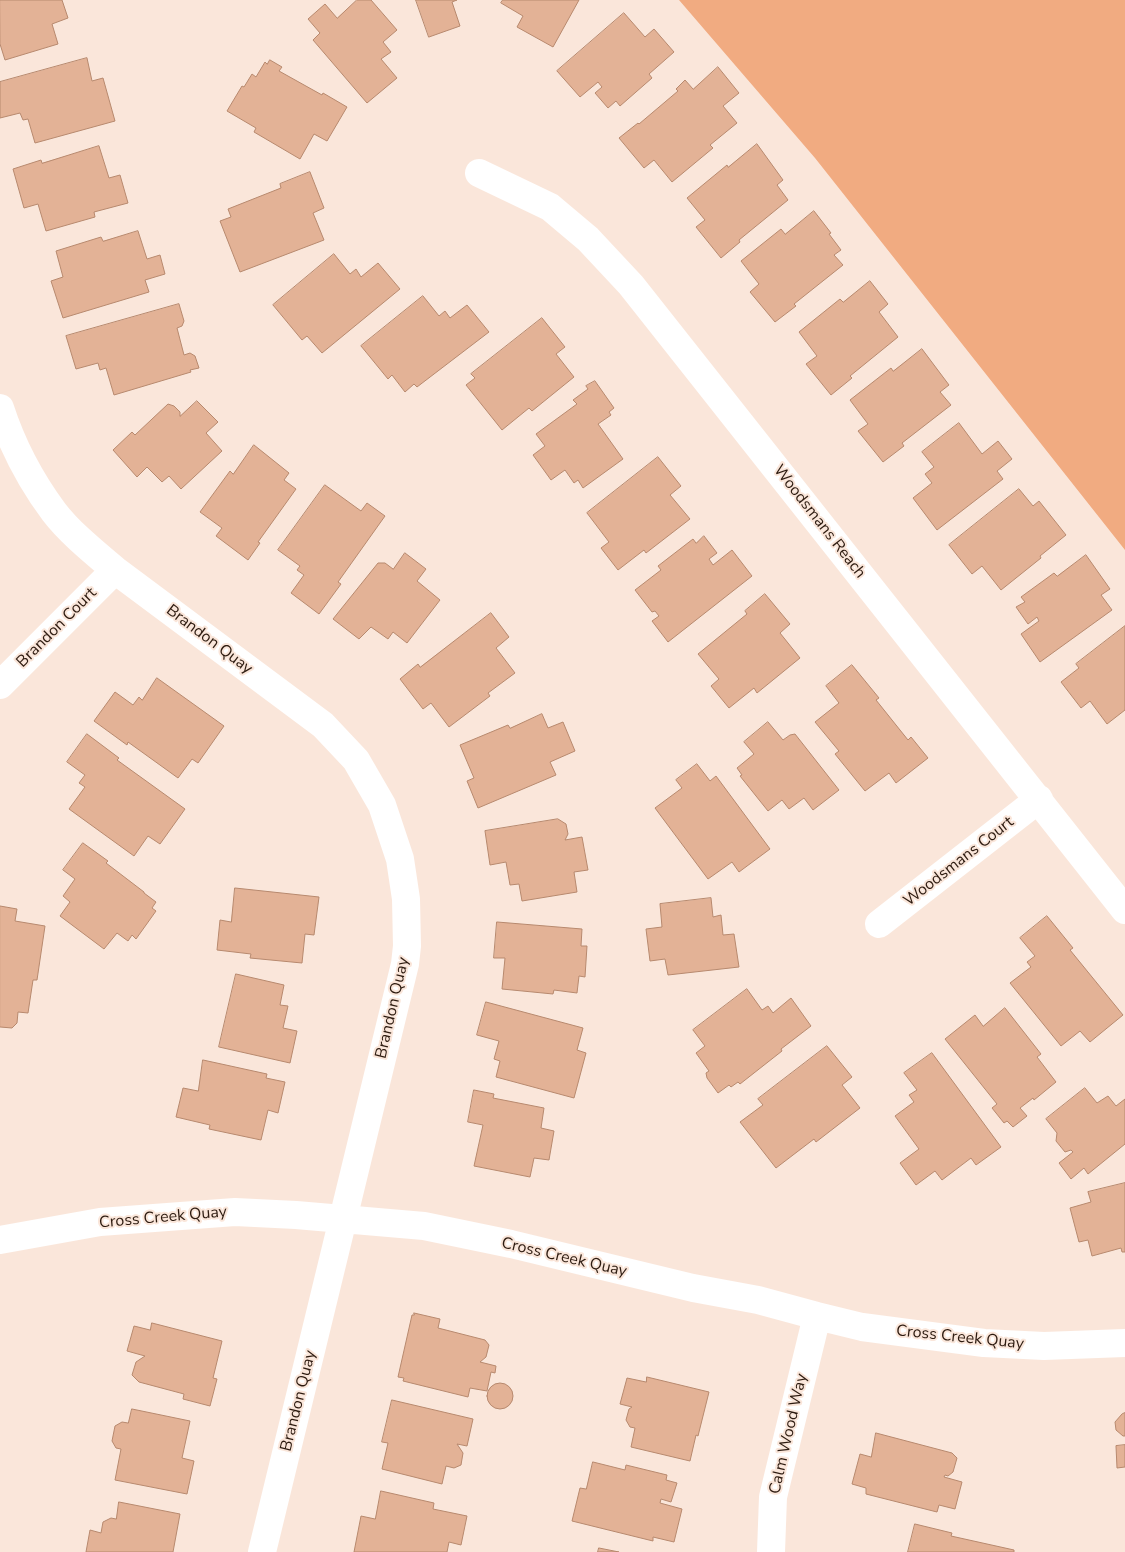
<!DOCTYPE html>
<html>
<head>
<meta charset="utf-8">
<style>
	body { margin:0 }
	canvas { display:block; background:#fae6da }
</style>
</head>
<body>
<canvas width="1125" height="1552"></canvas>
<script>
const c = document.querySelector('canvas').getContext('2d');
c.lineJoin = 'round';
function fill(path, color) { c.fillStyle = color; c.fill(path, 'evenodd'); }
function strokePath(path, color, width, dash) { c.strokeStyle = color; c.lineWidth = width; c.lineCap = dash ? 'butt' : 'round'; c.setLineDash(dash || []); c.stroke(path); }
function write(font, color, halo, rows, align = 'center') {
  c.font = font + ' "Nunito Sans",sans-serif'; c.lineWidth = 4; c.setLineDash([]); c.textBaseline = 'middle'; c.strokeStyle = halo; c.fillStyle = color; for (const [text, x, y, turn = 0] of rows) {
    c.save(); c.translate(x, y); c.rotate((+turn || 0) * Math.PI / 180); c.textAlign = isNaN(turn) ? turn : align; if (halo) c.strokeText(text, 0, 0); c.fillText(text, 0, 0); c.restore();
  }
}
fill(new Path2D(`
	M679,0H1125V550L815,158Z`), '#f1ab81');
const building = new Path2D(`
	M0,0H62L68,18L52,24L58,44L5,60L0,44Z
	M357,0H371L397,30L383,42L391,52L381,59L397,78L367,103L313,40L320,33L308,19L325,4L337,18Z
	M416,0H457L452,2L460,26L429,37Z
	M503,0H579L553,47L517,27L523,16L501,3Z
	M624,13L645,37L654,29L674,52L649,74L652,78L620,106L616,101L608,108L595,93L602,87L598,82L580,97L557,71Z
	M87,58L92,81L103,78L115,121L35,143L28,119L23,120L20,113L0,118V82Z
	M270,60L282,67L279,71L322,95L323,93L347,107L327,141L314,134L300,159L254,132L256,128L227,111L242,86L244,87L252,74L256,77L265,62L267,64Z
	M718,67L739,93L723,106L737,123L710,145L713,148L672,182L654,160L644,168L619,138L638,123L639,124L678,91L676,89L685,80L693,89Z
	M757,144L783,180L777,185L788,200L739,240L740,242L721,258L696,227L705,220L687,198L727,165L728,167Z
	M99,146L109,178L120,175L128,203L94,212L95,217L46,231L38,204L24,208L13,169L41,160L42,163Z
	M310,172L324,208L313,213L324,240L240,272L220,221L231,217L228,209L281,188L280,184Z
	M814,211L831,233L829,234L841,250L834,255L843,265L794,304L796,306L775,322L750,292L759,284L741,261L781,229L785,234Z
	M138,231L147,259L160,255L165,274L145,280L149,292L63,318L51,281L63,277L56,251L101,237L103,241Z
	M334,254L350,274L356,269L361,277L378,263L400,289L322,353L307,336L302,340L273,305Z
	M870,281L888,304L879,312L898,337L850,376L852,378L831,395L806,364L817,356L799,332L840,299L843,302Z
	M423,296L439,316L445,311L450,318L467,305L489,332L417,387L414,384L405,392L392,375L388,379L361,346Z
	M179,304L184,321L182,326L177,328L184,355L190,353L195,356L199,368L190,370L191,372L114,395L106,368L100,370L98,363L76,369L66,336Z
	M542,318L565,347L556,354L574,377L532,411L529,408L502,430L466,385L475,378L471,374Z
	M922,349L949,385L940,392L951,405L902,443L904,446L883,462L858,431L868,424L850,400L891,368L893,371Z
	M595,381L614,408L609,412L611,415L598,424L623,459L583,488L578,480L574,483L565,470L551,480L533,455L545,446L536,434L577,404L573,400L588,389L586,386Z
	M197,401L218,422L206,433L222,451L181,489L169,476L162,482L147,467L137,477L113,450L132,432L135,435L168,404L174,406L180,412V416Z
	M959,423L982,454L998,441L1012,459L997,471L1003,479L937,530L913,498L932,483L925,474L934,467L922,452Z
	M254,445L289,473L284,480L296,489L258,542L260,543L248,560L216,536L222,528L200,512L230,471L233,474Z
	M658,457L681,486L670,495L690,519L646,553L644,550L618,570L601,548L609,542L587,513Z
	M325,485L361,511L367,503L385,516L338,582L341,584L319,614L291,593L304,575L297,570L300,566L278,550Z
	M1019,489L1033,506L1039,501L1066,535L1040,556L1041,558L1001,590L982,566L972,574L949,545Z
	M704,536L717,553L709,559L713,565L732,550L752,576L668,642L652,621L659,616L655,611L652,612L635,590L661,570L658,566L693,539L696,543Z
	M405,553L426,569L417,581L440,600L407,643L393,632L388,639L371,627L359,639L333,619L378,563H385L393,569Z
	M1086,555L1110,589L1101,595L1112,610L1040,662L1021,634L1039,621L1037,617L1028,624L1016,607L1025,602L1021,597L1054,573L1057,576Z
	M765,594L790,624L780,633L800,658L757,693L754,688L729,708L711,686L719,679L698,654L747,614L745,611Z
	M491,613L509,637L496,648L515,673L488,693L490,696L449,727L431,703L423,709L400,679L418,664L420,667Z
	M1125,626V710L1107,724L1090,701L1081,708L1061,682L1079,668L1076,664Z
	M852,665L879,698L876,700L908,740L911,737L928,758L896,783L889,773L865,791L835,754L839,751L815,722L839,703L826,686Z
	M157,678L224,726L198,763L192,759L178,778L128,742L127,745L94,721L115,692L133,705L139,697L142,700Z
	M542,714L548,728L563,722L575,751L550,762L556,775L478,808L467,781L474,778L460,745L508,725L510,728Z
	M768,722L783,740L790,735L795,734L839,790L813,810L804,798L789,809L782,800L768,811L740,776L742,775L737,768L754,754L744,742Z
	M87,734L119,758L117,760L185,809L160,844L148,836L134,856L69,809L85,787L79,783L85,775L67,762Z
	M697,764L710,781L716,776L770,849L739,872L732,862L708,879L655,808L682,788L676,780Z
	M558,819L566,824L568,834L565,840L582,837L588,870L574,872L577,892L522,901L519,884L510,885L506,862L490,865L485,831Z
	M83,843L108,861L106,863L144,892V893L156,902L152,908L156,911L136,939L132,935L128,941L117,933L104,949L60,916L70,902L63,896L75,879L63,870Z
	M235,888L319,897L314,935L305,934L302,963L250,958L251,954L217,950L220,920L231,922Z
	M711,898L713,917L721,915L723,935L734,934L739,967L668,975L665,959L650,961L646,929L662,927L660,904Z
	M0,906L17,909L15,921L45,926L37,980H33L28,1013L18,1012L17,1023L12,1028L0,1027Z
	M1047,916L1073,948L1070,950L1123,1015L1090,1042L1080,1031L1061,1046L1010,983L1031,967L1027,962L1035,956L1020,938Z
	M497,922L582,929L581,946H587L585,977L579,976L577,993L554,990L553,994L502,989L505,958H494Z
	M236,974L284,985L280,1005L288,1006L283,1028L297,1031L290,1063L219,1047Z
	M747,989L762,1010L768,1006L773,1013L791,998L811,1026L781,1049L782,1051L740,1084L738,1082L731,1087L729,1085L718,1093L707,1078L706,1073L709,1071L696,1053L705,1046L693,1030Z
	M486,1002L583,1028L577,1050L586,1053L574,1098L496,1077L500,1061L494,1059L499,1041L477,1035Z
	M1005,1008L1041,1054L1037,1057L1056,1082L1034,1100L1033,1098L1020,1108L1027,1116L1013,1127L1007,1121L1004,1123L992,1108L997,1104L945,1039L975,1015L983,1026Z
	M827,1046L852,1077L842,1085L860,1108L816,1142L814,1139L776,1168L740,1122L763,1105L758,1099Z
	M932,1053L1001,1147L976,1165L971,1158L942,1180L935,1171L916,1185L900,1163L919,1149L895,1116L914,1102L909,1095L917,1090L904,1073Z
	M203,1060L267,1074L266,1078L285,1082L278,1113L268,1110L261,1140L209,1129L210,1125L176,1117L183,1088L198,1091Z
	M1085,1088L1097,1103L1108,1096L1116,1106L1125,1099V1144L1088,1174L1084,1168L1071,1179L1059,1163L1073,1152L1071,1150L1065,1152L1056,1141L1057,1133L1046,1119Z
	M474,1090L494,1094L493,1098L544,1108L541,1128L554,1131L549,1160L534,1158L530,1177L474,1166L483,1125L468,1122Z
	M1125,1183V1252H1122L1121,1248L1092,1256L1088,1240L1079,1242L1070,1208L1091,1202L1088,1192Z
	M414,1313L440,1319L438,1328L485,1340L489,1345L486,1357L480,1362L496,1366L495,1373L491,1372L487,1391L470,1388L468,1397L403,1381L404,1378L398,1377L412,1315H414Z
	M152,1323L222,1341L213,1378L217,1379L210,1406L183,1399L184,1394L139,1382L132,1375L136,1362L145,1356L127,1351L134,1326L150,1330Z
	M647,1377L709,1392L698,1436L696,1435L690,1461L631,1447L635,1428L630,1427L626,1420L629,1409L632,1407L620,1404L627,1378L646,1382Z
	M487 1396a13 13 0 1 1 26 0a13 13 0 1 1-26 0Z
	M392,1400L473,1419L467,1446L457,1444L463,1453L461,1465L454,1468L446,1466L442,1484L382,1469L388,1443L382,1442Z
	M132,1409L190,1421L182,1458L194,1461L187,1494L115,1480L121,1449L116,1448L112,1441L115,1426L122,1422L128,1423Z
	M1125,1413V1436H1123L1116,1430L1115,1422L1122,1414Z
	M876,1433L952,1453L957,1458L953,1472L948,1476L945,1475L944,1477L962,1482L955,1509L939,1505L937,1512L866,1494V1488L852,1484L860,1454L871,1457Z
	M1125,1445V1467L1117,1468L1116,1446Z
	M593,1462L625,1470L626,1465L667,1475L666,1480L677,1483L671,1502L661,1499L660,1503L682,1509L674,1542L653,1537V1541L572,1521L580,1488L586,1489Z
	M381,1491L434,1503L433,1509L467,1516L461,1545L449,1542L447,1552H354L361,1516L375,1519Z
	M119,1502L180,1514L173,1552H86L90,1530L101,1533L103,1522L111,1518L116,1519Z
	M915,1524L952,1533L951,1536L1014,1550V1552H908Z
	M599,1548L619,1552H598Z`);
fill(building, '#e3b296');
strokePath(building, '#b7896e', 1);
strokePath(new Path2D(`
	M479,173L550,207L588,239L631,285L1125,910
	M0,408C12,445 31,481 54,512C70,533 95,553 115,570L323,725L356,760L382,805L400,859L406,899L407,946L405,964L262,1552
	M0,685L115,570
	M879,924L1039,799
	M0,1240L100,1222L235,1212L296,1215L424,1226L511,1244L693,1288L758,1300L817,1316L862,1327L984,1343L1044,1346L1125,1343
	M771,1552L773,1497L817,1316`), '#fff', 28);
write('16px', '#2d1b10', '#fae6da', [
	["Woodsmans Reach",819,522,52],
	["Brandon Court",57,628,-45],
	["Brandon Quay",209,640,37],
	["Woodsmans Court",959,862,-38],
	["Brandon Quay",393,1008,-77],
	["Cross Creek Quay",163,1218,-5],
	["Cross Creek Quay",564,1258,13],
	["Cross Creek Quay",960,1338,6],
	["Brandon Quay",299,1401,-76],
	["Calm Wood Way",789,1434,-77]
]);
</script>
</body>
</html>
